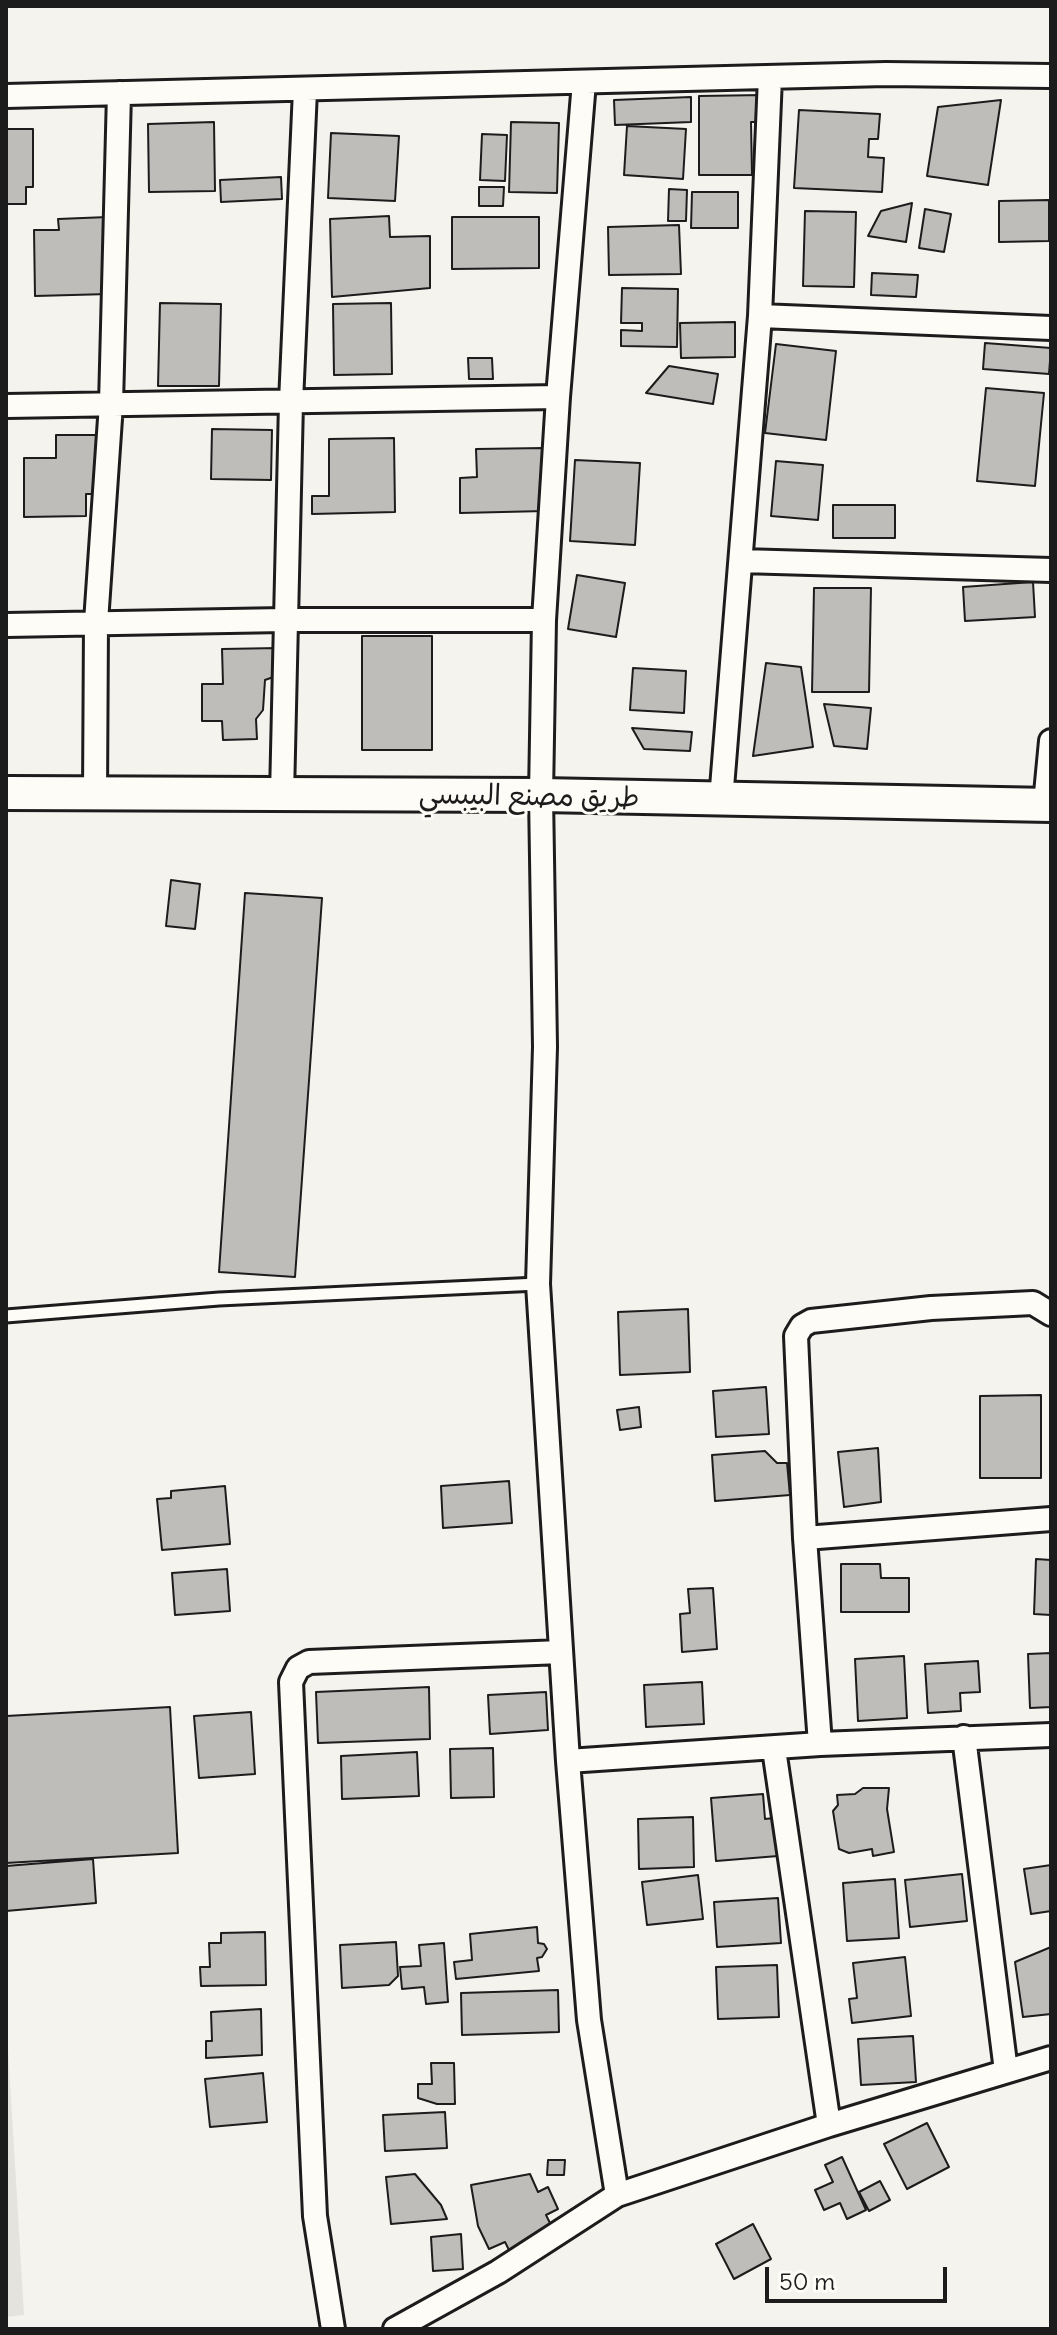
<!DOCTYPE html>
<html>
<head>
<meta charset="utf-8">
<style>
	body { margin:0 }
	#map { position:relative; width:1057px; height:2335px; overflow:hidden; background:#f4f3ee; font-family:Delius,sans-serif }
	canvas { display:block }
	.frame { position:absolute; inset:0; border:8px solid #1c1c1c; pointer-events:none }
	.scale { position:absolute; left:765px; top:2267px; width:182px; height:36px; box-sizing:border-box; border:4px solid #1c1c1c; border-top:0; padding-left:10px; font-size:24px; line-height:28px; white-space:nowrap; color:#1c1c1c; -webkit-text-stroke:6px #fdfcf7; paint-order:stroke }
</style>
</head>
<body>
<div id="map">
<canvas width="1057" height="2335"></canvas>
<div class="frame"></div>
<div class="scale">50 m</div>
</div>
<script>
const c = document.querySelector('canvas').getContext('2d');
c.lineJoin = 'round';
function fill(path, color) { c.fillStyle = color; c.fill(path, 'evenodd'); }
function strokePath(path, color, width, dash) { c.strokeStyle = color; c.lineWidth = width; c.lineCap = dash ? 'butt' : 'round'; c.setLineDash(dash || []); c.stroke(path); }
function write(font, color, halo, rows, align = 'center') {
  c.font = font + ' Delius,"Playpen Sans Arabic",sans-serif'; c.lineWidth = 6; c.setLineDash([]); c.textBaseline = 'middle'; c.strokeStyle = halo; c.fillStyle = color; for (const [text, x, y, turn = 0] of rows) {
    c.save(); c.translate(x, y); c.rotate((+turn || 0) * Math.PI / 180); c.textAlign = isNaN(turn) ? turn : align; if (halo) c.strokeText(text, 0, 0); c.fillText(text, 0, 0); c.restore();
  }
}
fill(new Path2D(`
	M6,2015L24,2315L6,2317Z`), '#e4e3de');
const building = new Path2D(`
	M764,95V122H751L752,175H699V96Z
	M691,97V122L615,125L614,100Z
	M1001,100L988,185L927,176L938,107Z
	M799,110L880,114L878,139H869L868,157L884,158L882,192L794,188Z
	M214,122L215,191L149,192L148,124Z
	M511,122L559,123L557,193L509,192Z
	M627,126L686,129L683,179L624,175Z
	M6,129H33V187H26V204H6Z
	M331,133L399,136L395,201L328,198Z
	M482,134L507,135L505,181L480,180Z
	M281,177L282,199L221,202L220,180Z
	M479,187H504L503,206H479Z
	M669,189L687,190L686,221H668Z
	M692,192H738V228H691Z
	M1049,200V241L999,242V201Z
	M912,203L906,242L868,236L881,211Z
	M925,209L951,214L944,252L919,248Z
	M805,211L856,212L854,287L803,286Z
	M389,216L390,237L430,236V288L332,297L330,219Z
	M108,217L109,294L35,296L34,230H59L58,219Z
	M452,217H539V268L452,269Z
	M679,225L681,274L609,275L608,227Z
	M872,273L918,275L916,297L871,295Z
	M622,288L678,289L677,347L621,346V330L642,331V323H621Z
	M160,303L221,304L219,386H158Z
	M391,303L392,374L334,375L333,304Z
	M735,322V357L681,358L680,323Z
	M985,343L1051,348L1049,374L983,369Z
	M776,344L836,351L826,440L765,433Z
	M468,358H492L493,379H469Z
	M669,366L718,374L713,404L646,393Z
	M986,388L1044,393L1035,486L977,481Z
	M212,429L272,430L271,480L211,479Z
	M56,435H99V494H86V516L24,517V458H56Z
	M394,438L395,512L312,514V496H329V439Z
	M544,448L545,511L460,513V478L477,477L476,449Z
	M575,460L640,463L635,545L570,541Z
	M776,461L823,465L818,520L771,516Z
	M833,505H895V538H833Z
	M577,575L625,583L616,637L568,629Z
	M1033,582L1035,617L965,621L963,587Z
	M814,588H871L869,692H812Z
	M362,636H432V750H362Z
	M279,648V675L265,680L263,710L256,719L257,739L223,740L222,721H202V684H223L222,649Z
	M766,663L801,667L813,747L753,756Z
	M633,668L686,671L684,713L630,710Z
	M824,704L871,708L867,749L834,746Z
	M632,728L692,732L690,751L644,749Z
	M171,880L200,884L195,929L166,926Z
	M245,893L322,898L295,1277L219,1272Z
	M688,1309L690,1372L620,1375L618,1312Z
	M766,1387L769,1434L716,1437L713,1391Z
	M1041,1395V1478H980V1396Z
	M639,1407L641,1427L620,1430L617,1410Z
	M878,1448L881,1502L844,1507L838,1452Z
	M765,1451L777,1463H787L790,1495L715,1501L712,1455Z
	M509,1481L512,1523L443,1528L441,1486Z
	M225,1486L230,1544L162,1550L157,1499L171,1498V1491Z
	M1036,1559L1051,1560V1615L1034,1614Z
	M841,1564H880L881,1578H909V1612H841Z
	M227,1569L230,1611L175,1615L172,1573Z
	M713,1588L717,1649L682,1652L680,1614L690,1613L688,1589Z
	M1051,1653V1707L1030,1708L1028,1654Z
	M904,1656L907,1718L858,1721L855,1659Z
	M978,1661L980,1692L960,1693L961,1711L928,1713L925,1664Z
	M702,1682L704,1724L646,1727L644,1685Z
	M429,1687L430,1739L318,1743L316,1692Z
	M546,1692L548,1730L490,1734L488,1695Z
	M170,1707L178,1853L6,1863V1716Z
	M251,1712L255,1774L199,1778L194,1716Z
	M493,1748L494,1797L451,1798L450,1749Z
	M417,1752L419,1796L342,1799L341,1756Z
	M863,1788H889L887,1809L894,1852L873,1856L872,1849L849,1853L839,1849L833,1811L838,1805L837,1795L855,1794Z
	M763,1794L765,1819L774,1818L778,1856L716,1861L711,1798Z
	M693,1817L694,1867L639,1869L638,1819Z
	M93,1859L96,1903L6,1911V1866Z
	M1051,1865V1911L1031,1914L1024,1869Z
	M962,1874L967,1921L910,1927L905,1880Z
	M698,1875L703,1919L647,1925L642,1882Z
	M895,1879L899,1938L847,1941L843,1883Z
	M778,1898L781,1943L717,1947L714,1902Z
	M537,1927L538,1943L544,1944L547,1949L542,1957L537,1958L539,1971L456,1979L454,1962L472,1960L470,1934Z
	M265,1932L266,1985L201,1986L200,1967H210L209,1943H221V1933Z
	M396,1942L398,1976L389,1985L342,1988L340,1945Z
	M444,1943L448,2002L426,2004L424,1987L402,1989L400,1967L421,1966L419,1945Z
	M1051,1947V2014L1023,2017L1015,1962Z
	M905,1957L911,2016L852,2023L849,1999L857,1998L853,1963Z
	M777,1965L779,2017L718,2019L716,1967Z
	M558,1990L559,2032L462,2035L461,1993Z
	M261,2009L262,2055L206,2058V2041H212L211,2012Z
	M913,2036L916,2082L861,2085L858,2039Z
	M431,2063H454L455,2104H437L418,2098V2084H432Z
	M263,2073L267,2122L210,2127L205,2079Z
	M445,2112L447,2148L385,2151L383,2115Z
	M927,2123L949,2167L907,2189L884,2144Z
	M842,2157L866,2210L847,2219L840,2203L824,2210L815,2190L833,2182L825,2165Z
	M548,2160H565L564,2175H547Z
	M415,2174L441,2205L447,2219L391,2224L386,2177Z
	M530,2174L538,2192L548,2187L558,2209L546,2215L552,2227L511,2254L505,2242L489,2249L478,2226L471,2185Z
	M880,2181L890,2200L869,2211L859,2192Z
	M753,2224L771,2259L734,2279L716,2244Z
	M461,2234L463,2269L433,2271L431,2237Z`);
fill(building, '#bebdba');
strokePath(building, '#1c1c1c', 2);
const service = new Path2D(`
	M6,1316L219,1299L538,1284`);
const minor = new Path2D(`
	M584,82L558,397L544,620L541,795L545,1047L538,1284L568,1761L589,2020L617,2195
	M6,96L886,74L1051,76
	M760,316L1051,328
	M6,406L558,397
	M741,561L1051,570
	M6,625L284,620H544
	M95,795L96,622L111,404L119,93
	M282,795L291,402L305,90
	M721,800L760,316L770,77
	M1045,804L1051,741
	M805,1538L1051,1519
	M964,1737L1006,2071
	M820,1744L805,1538L796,1336L802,1326L811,1321L931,1308L1033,1303L1051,1314
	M774,1749L829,2125
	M568,1761L820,1744L1051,1735
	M333,2329L315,2216L291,1682L298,1668L309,1662L561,1652
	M395,2329L498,2272L617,2195L829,2125L1051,2058`);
const secondary = new Path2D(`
	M6,793L541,795L1051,805`);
strokePath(service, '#1c1c1c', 17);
strokePath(minor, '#1c1c1c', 28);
strokePath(secondary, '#1c1c1c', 38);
strokePath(service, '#fdfcf7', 11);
strokePath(minor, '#fdfcf7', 22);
strokePath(secondary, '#fdfcf7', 32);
write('28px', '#1c1c1c', '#fdfcf7', [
	["طريق مصنع البيبسي",529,797,1]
]);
</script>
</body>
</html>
